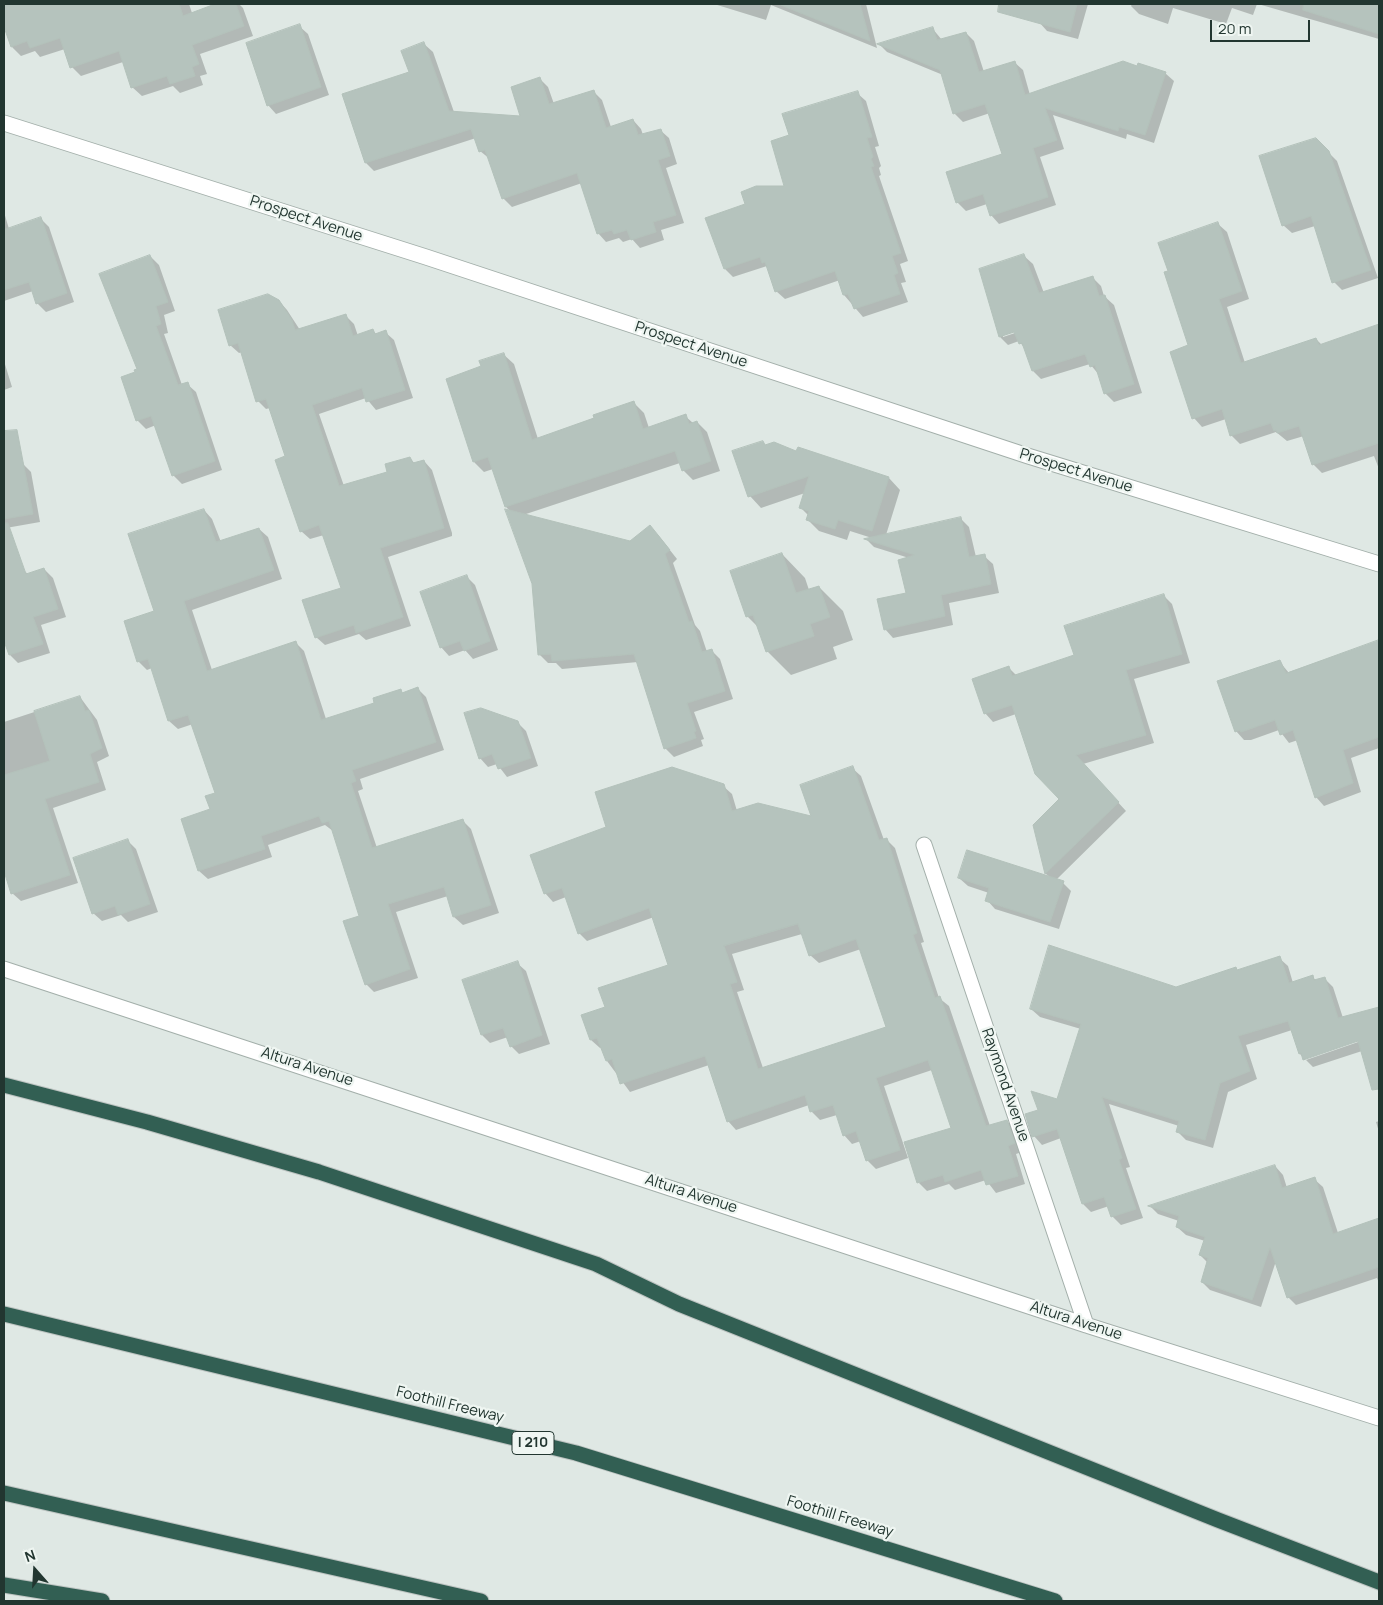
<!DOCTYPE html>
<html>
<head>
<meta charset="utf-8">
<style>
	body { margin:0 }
	#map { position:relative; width:1383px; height:1605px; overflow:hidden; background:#dfe8e4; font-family:Manrope,sans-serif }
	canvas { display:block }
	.frame { position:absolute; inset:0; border:5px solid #223630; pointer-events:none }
	.north { position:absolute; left:10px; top:1545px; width:50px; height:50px; -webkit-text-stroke:4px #eff6f2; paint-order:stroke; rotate:341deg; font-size:14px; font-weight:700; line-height:20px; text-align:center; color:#223630 }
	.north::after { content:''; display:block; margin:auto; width:18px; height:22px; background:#223630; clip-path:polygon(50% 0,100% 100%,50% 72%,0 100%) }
	.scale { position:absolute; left:1210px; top:20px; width:100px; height:22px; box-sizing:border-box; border:2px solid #223630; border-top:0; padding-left:6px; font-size:15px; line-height:18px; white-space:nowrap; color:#223630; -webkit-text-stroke:4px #eff6f2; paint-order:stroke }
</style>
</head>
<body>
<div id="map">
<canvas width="1383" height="1605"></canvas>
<div class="frame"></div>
<div class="north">N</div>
<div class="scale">20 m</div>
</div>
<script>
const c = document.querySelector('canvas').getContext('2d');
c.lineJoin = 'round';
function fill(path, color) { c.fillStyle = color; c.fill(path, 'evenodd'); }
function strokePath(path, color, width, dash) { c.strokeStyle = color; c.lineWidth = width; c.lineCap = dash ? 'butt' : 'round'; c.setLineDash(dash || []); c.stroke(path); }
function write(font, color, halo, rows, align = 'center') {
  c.font = font + ' Manrope,sans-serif'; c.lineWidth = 4.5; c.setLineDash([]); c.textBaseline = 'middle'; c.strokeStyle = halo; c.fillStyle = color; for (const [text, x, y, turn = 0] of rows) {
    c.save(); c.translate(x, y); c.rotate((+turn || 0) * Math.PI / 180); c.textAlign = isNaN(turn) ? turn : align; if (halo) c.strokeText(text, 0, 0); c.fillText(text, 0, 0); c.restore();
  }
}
fill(new Path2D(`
	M4,4H189L192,13L218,4H239L243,8L253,36L200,54L207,74L200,76L203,85L180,93L173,86L142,96L132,87L123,62L81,76L72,67L65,49L40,57L35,51L21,56L12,47L4,23Z
	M714,4H866L877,48L771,5L766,20Z
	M1044,4H1088L1078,39L1047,31L1039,22Z
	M1132,4H1257L1253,15L1232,8L1226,24L1173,8L1168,24L1139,14L1131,6Z
	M1258,4H1379V39Z
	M299,26L308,34L329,95L276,114L268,105Z
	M932,28L942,40L966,33L974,41L984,72L1014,62L1023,70L1030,95L1165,73L1174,81L1154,143L1127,134L1126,139L1053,115L1064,149L1040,157L1056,205L999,224L991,215L987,204L966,211L957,202L1004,154L990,113L963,122L954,113L943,75L887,52L879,44Z
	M424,44L433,52L454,112L522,117L540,79L548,87L554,104L593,91L602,100L611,127L633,120L641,129L643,135L660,130L669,138L677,164L666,168L684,223L661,230L664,240L640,248L632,239L623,242L619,238L606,242L598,233L582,183L512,207L503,198L490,159L480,151L476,138L374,171L366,163Z
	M857,93L866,101L879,146L875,147L881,166L879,168L881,175L879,176L908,261L900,264L906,282L901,283L908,302L863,317L844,295L840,280L785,299L776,291L767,266L733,277L725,269L707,219L747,205L786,187L790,136Z
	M1315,139L1337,161L1378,278L1342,290L1334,282L1315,226L1292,233L1283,225Z
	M4,212L9,229L41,219L49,227L74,302L46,312L37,303L33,291L4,301Z
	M1218,224L1227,232L1249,299L1227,307L1245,363L1316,339L1322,345L1379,326V469L1374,456L1322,473L1313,464L1304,436L1287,441L1276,432L1240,444L1231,435L1226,419L1202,427L1194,418L1190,346L1169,272Z
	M150,256L159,265L175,311L164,315L168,333L164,334L182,385L187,384L196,392L222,470L182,484L173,475L156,425L146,429L138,421L123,378L136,373L138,369Z
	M1024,256L1033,264L1044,293L1092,277L1101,286L1104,296L1114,305L1142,393L1114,402L1105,393L1100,376L1090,364L1041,379L1033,371L1026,350L1019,341L1008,345L1000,337ZM1020,329L1021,331L1003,337V334Z
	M279,301L287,310L300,330L345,315L354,324L358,336L373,331L377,335L385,332L394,340L413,398L376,410L366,398L319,414L344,486L389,473L410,458L415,464L424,461L432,470L452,533V536L388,557L411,626L366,640L359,634L325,645L316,637L342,589L324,535L310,539L301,531L287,457L270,408L266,409L258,401L242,352L239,353L230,345Z
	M503,354L514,364L538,439L634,403L644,413L649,428L685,416L693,423L697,422L707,432L720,471L693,480L683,470L680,463L523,515L631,543L658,535L677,559L673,563L695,625L700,631L707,652L712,651L720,659L733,699L694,712L704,739L701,740L703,746L674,757L665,748L638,662L562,669L556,663H548L540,655L533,584L510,511L506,507L493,469L484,472L474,462L483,367Z
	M4,361L12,387L4,390Z
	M763,442L766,446L889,478L900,490L886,535L961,519L969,527L976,557L984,556L993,564L999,593L949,603L953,625L893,638L885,629L907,594L909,558L874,547L866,539L872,538L850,531L847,540L819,531L808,520L809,516L800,507L805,493L761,508L750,496Z
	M23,464L31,472L40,522L6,528L4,526V467Z
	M204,510L212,519L221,542L259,529L268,537L282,579L192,610L212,670L296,643L304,651L326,719L375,704L400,691L403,693L417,688L426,697L444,750L360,779L363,789L358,791L377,848L463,821L471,829L499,913L463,925L454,917L448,896L396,912L418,978L374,992L366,984L360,916L333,831L325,825L268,845L272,857L208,879L199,871L182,820L211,810L216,794L193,724L178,729L169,721L152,668L147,670L138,661L156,612Z
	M782,554L805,578L809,590L819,587L843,611L853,640L833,647L837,659L791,675L767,651L759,628L747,616Z
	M44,569L53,578L66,617L41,625L50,653L18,663L10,655L4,637V576L23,570L28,574Z
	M467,577L475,585L498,650L473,659L465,650L449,656L441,647Z
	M1164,596L1172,604L1190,663L1134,679L1154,743L1083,764L1126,811L1056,880L1063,883L1071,891L1059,929L995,909L987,900L989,893L968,886L959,878L1052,879L1046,874L1034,826L1061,799L1016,714L993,722L985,713L1009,668L1017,676L1075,656Z
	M1379,641V748L1351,758L1361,792L1324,806L1316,797L1298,740L1289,743L1279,730L1251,740H1244L1236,731L1279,661L1289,673Z
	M80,697L97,720L109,756L97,762L106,790L53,808L78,883L21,901L12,893L4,867V722Z
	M517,722L526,731L538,766L507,777L497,764L488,767L480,758Z
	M852,768L861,776L884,840L886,839L895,848L924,942L921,943L939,998L949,1006L990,1126L1007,1121L1015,1130L1022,1152L1016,1154L1025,1184L996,1193L986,1180L955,1190L949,1184L927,1191L919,1183L952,1129L932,1070L884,1086L908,1158L876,1169L867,1160L861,1141L852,1144L844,1135L837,1115L820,1120L812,1112L809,1105L736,1130L728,1121L709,1065L630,1092L607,1061L602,1047L600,1048L591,1040L583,1015L606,1008L670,966L654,917L587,941L579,933L566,897L553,902L545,893L723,786L732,794L737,811L813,818ZM802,934L810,955L819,963L861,949L888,1027L763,1068L737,992L744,990L732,954Z
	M127,840L136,849L158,912L128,922L121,915L102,921L93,913Z
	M1050,947L1176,988L1236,969L1238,971L1279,958L1288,966L1293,983L1312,977L1317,981L1324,978L1333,987L1343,1018L1379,1008V1064L1371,1067V1069L1379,1067V1076L1375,1077L1367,1068L1362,1051L1313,1067L1306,1060L1364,1040L1363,1038L1305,1058V1060L1300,1054L1292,1030L1246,1045L1257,1079L1228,1092L1213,1148L1186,1140L1177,1131L1179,1126L1109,1104L1130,1167L1126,1168L1143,1218L1121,1225L1112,1216L1109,1206L1091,1212L1083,1204L1061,1138L1042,1145L1034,1136L1026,1115L1040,1111L1033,1093L1058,1101L1081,1029L1040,1017L1031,1009Z
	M517,963L526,971L550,1044L519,1054L511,1046L508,1037L490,1043L482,1035Z
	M1379,1121V1132L1376,1122Z
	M1275,1166L1283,1175L1287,1188L1314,1179L1323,1187L1338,1233L1379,1220V1283L1377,1278L1296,1305L1288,1297L1276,1261L1261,1307L1210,1290L1202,1282L1208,1263L1200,1255L1205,1241L1186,1235L1177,1227L1179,1221L1158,1214L1151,1207Z`), '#0003');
const building = new Path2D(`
	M4,4H179L183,16L215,4H236L244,26L192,45L199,64L192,67L195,76L170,84L167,76L131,88L119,51L70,68L60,38L30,48L27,41L11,47L4,27Z
	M781,4H860L870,41L781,5Z
	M999,4H1077L1070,32L998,12Z
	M1304,4H1379V34L1303,10Z
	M300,24L321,87L267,106L246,43Z
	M933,27L937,40L966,32L979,72L1015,61L1025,95L1123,61L1137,66L1138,63L1166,72L1145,135L1119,127L1118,131L1045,108L1057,140L1033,148L1048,197L990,216L983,194L956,203L946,172L1002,154L985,104L953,114L940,70L877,44Z
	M424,42L449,111L520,116L511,87L540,77L549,104L594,90L606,128L633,119L638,135L661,129L670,156L658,160L676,215L653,222L656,232L631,240L627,230L614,234L612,230L597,234L577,173L502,199L485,150L479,152L471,129L365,163L342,94L409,72L401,51Z
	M858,91L872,137L867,138L873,157L871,159L874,166L871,167L901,253L892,256L898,273L894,275L900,294L854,309L848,294L843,295L835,271L775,292L765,262L762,263L760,257L724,269L705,218L745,204L741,192L756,186H784L771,141L789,135L782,114Z
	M1316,138L1329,151L1371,270L1332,283L1311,216L1282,226L1259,156Z
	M41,217L67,293L36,304L29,282L4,290V230Z
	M1218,222L1242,291L1219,299L1241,363L1316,338L1319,345L1379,324V443L1312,465L1299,426L1277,433L1276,430L1274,431L1271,423L1230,436L1222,409L1192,419L1170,352L1188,345L1164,272L1168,271L1158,243Z
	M1024,254L1039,293L1093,276L1099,296L1105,295L1134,384L1104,394L1095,365L1090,367L1085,354L1032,371L1022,343L1019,344L1014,332L999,337L979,269Z
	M150,255L168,302L156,306L161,324L156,326L178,385L188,382L215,461L172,476L151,416L136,421L121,377L135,372L134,370L137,369L99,274Z
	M268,294L279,300L292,320L295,330L346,314L353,336L373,329L375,334L386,330L405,390L366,402L362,388L312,405L339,486L387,472L385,464L410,457L413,463L424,460L444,528L380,548L403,617L356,633L354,625L315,638L302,600L341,588L319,525L300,532L275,460L285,456L266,399L256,402L238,343L229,346L218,310Z
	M504,353L532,440L594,418L593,415L634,401L643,429L686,414L689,424L697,421L711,461L682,471L675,451L505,507L488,457L473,462L446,379L481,366L479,361Z
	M17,430L33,514L4,519V431Z
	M763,441L765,445L774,442L796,451L798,447L889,477L872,531L838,520L835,529L806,520L809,511L799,508L809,476L748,497L732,451Z
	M204,509L216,542L259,528L274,570L184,601L207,671L296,641L321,720L374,703L373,698L401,689L402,693L418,687L436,742L352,770L356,781L351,783L372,848L463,819L491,905L453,917L444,887L388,904L410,969L365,985L343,921L359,916L329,821L322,823L319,816L261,836L265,849L198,871L181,819L210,809L205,796L215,793L188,715L168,721L148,659L137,662L124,621L154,611L128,534Z
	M505,509L630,541L650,525L670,550L665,554L689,622L692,621L702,652L712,649L725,691L687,703L696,731L694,732L696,738L664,749L634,654L552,661L551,654L538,655L532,584Z
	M961,517L969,557L985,554L991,584L941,595L945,616L884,630L877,599L906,593L898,560L915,555L864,539Z
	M4,523H8L26,574L44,568L58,609L33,617L43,644L9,655L4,641Z
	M782,553L796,593L819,586L830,617L810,624L814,636L766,652L753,615L746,617L730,571Z
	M467,575L490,641L464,651L460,641L440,648L420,592Z
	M1164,594L1182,654L1126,670L1146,735L1076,755L1119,802L1045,874L1033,825L1059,799L1035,774L1012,705L984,714L972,679L1009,666L1012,676L1074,655L1064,626Z
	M1379,640V737L1343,750L1353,783L1315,798L1293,730L1280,735L1275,720L1241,732L1240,730L1235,732L1217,681L1280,660L1286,673Z
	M80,696L85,711L89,710L102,748L90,754L99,782L45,799L70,875L11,894L4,871V775L50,761L34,711Z
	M481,708L518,721L531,758L498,769L492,754L479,759L464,713Z
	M853,766L879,840L887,838L917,933L913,935L935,998L940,996L986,1126L1007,1120L1015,1143L1008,1146L1018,1176L986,1185L981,1170L945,1182L943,1175L917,1183L904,1142L951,1128L928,1060L876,1078L900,1150L866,1161L856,1131L843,1136L833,1105L810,1112L805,1095L727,1122L705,1056L620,1084L612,1059L606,1061L597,1038L590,1040L581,1015L605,1007L598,988L668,965L649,908L578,934L562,888L544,894L530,855L606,827L595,792L672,767L724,784L732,811L758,803L811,816L800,785ZM798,924L809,956L856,939L886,1027L758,1069L730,984L737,982L724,946Z
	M128,839L150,904L118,915L115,906L92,914L73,858Z
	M967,850L1064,881L1050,922L985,901L989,888L958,878Z
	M1049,945L1176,987L1236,967L1237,970L1280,956L1289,983L1313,975L1314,980L1325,977L1338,1018L1379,1007V1089L1372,1090L1358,1041L1303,1060L1301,1053L1299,1054L1288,1021L1238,1036L1250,1071L1220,1083L1205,1140L1176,1132L1179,1121L1102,1097L1122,1158L1119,1160L1136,1209L1111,1217L1104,1197L1082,1204L1057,1129L1032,1137L1025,1114L1038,1110L1031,1091L1057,1099L1081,1024L1030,1009Z
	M518,961L542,1035L510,1047L503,1028L481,1035L462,980Z
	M1275,1165L1282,1188L1315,1177L1333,1234L1379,1218V1267L1287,1298L1270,1247L1252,1300L1201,1282L1208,1258L1199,1255L1205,1237L1176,1227L1179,1216L1148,1206Z`);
fill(building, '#b5c3bd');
strokePath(building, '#b3c1ba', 1);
const minor = new Path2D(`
	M4,123L426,257L1028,456L1379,564
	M924,845L1086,1325
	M4,969L1086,1325L1379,1418`);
const highway = new Path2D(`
	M4,1085L147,1122L319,1172L596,1264L679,1304L1218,1520L1379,1582
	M4,1314L576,1453L1055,1601
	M4,1493L481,1601
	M4,1585L102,1601`);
strokePath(minor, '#a3afaa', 17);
strokePath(highway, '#bdc3c1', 17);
strokePath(minor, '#fff', 15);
strokePath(highway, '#325f53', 15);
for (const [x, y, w] of [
	[533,1443,42]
]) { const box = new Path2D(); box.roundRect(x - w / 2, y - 11.5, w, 23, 4); c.fillStyle = '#eff6f2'; c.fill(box); strokePath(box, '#223630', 1); }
write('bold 14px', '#223630', null, [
	["I 210",533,1443]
]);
write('15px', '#223630', '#eff6f2', [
	["Prospect Avenue",306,219,18],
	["Prospect Avenue",691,345,18],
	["Prospect Avenue",1076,471,17],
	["Altura Avenue",307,1067,18],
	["Raymond Avenue",1005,1085,71],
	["Altura Avenue",691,1194,18],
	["Altura Avenue",1076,1321,18],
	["Foothill Freeway",450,1405,14],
	["Foothill Freeway",840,1517,17]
]);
</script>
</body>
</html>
